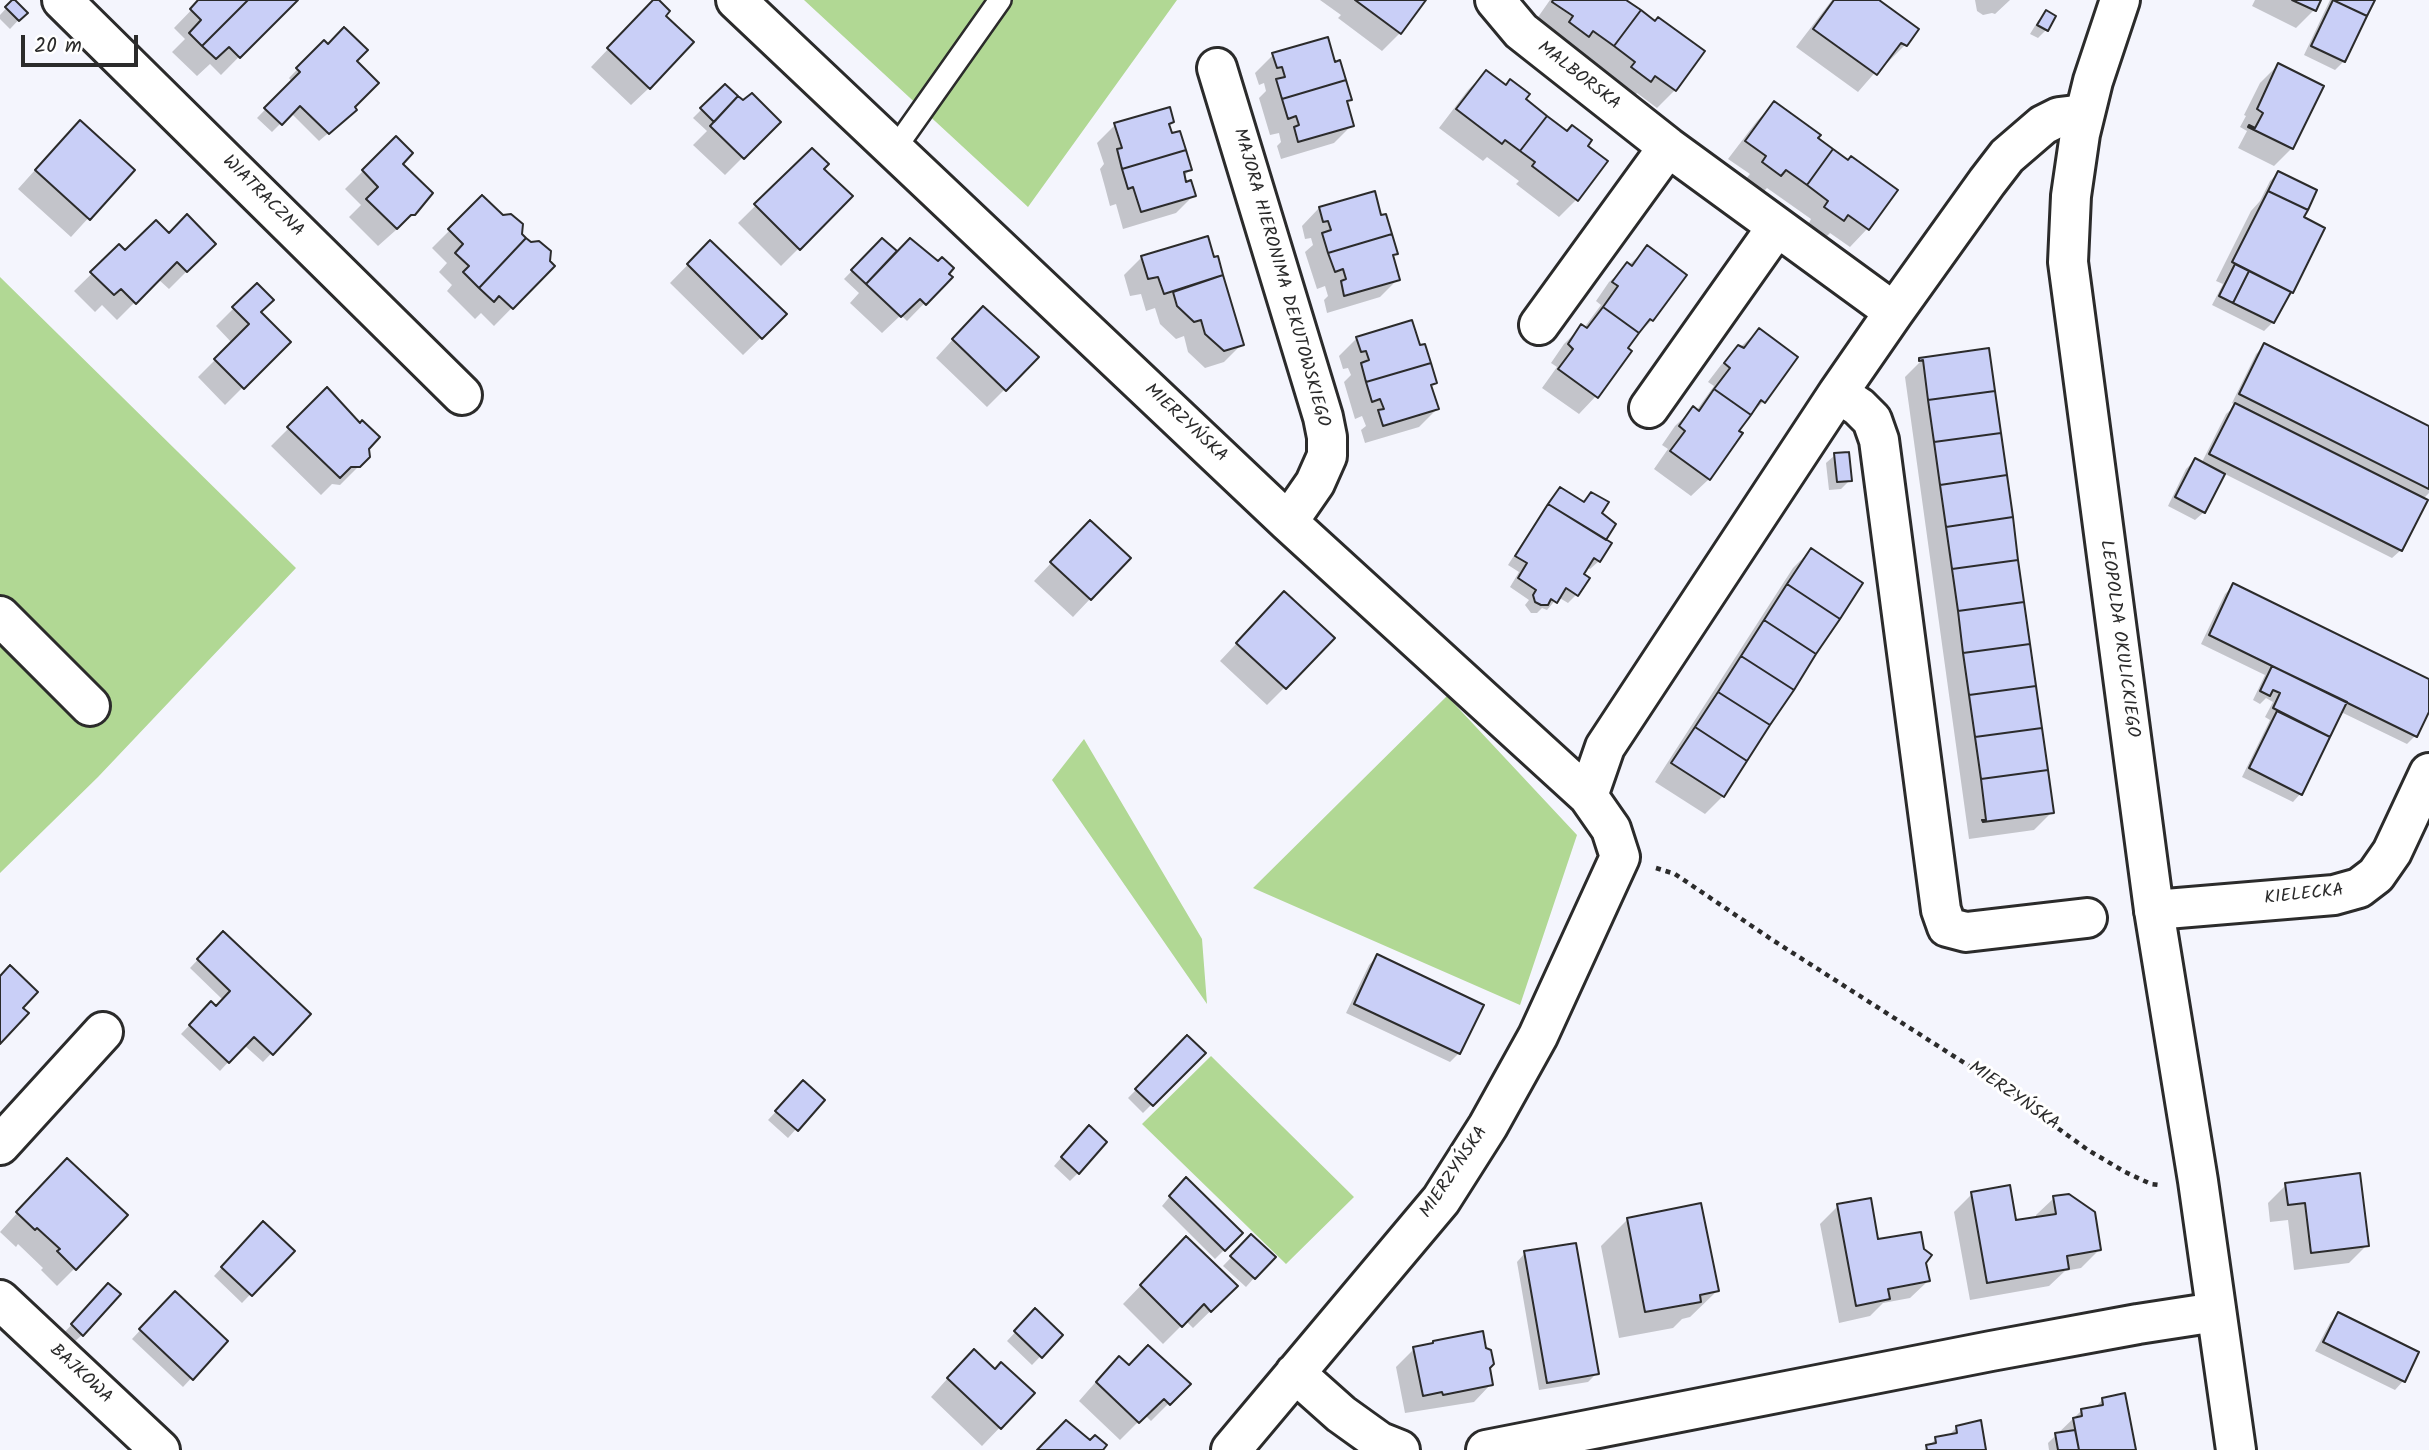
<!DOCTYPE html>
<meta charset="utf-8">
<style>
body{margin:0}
#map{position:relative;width:2429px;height:1450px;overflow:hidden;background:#f4f5fd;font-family:Kalam,sans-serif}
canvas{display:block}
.scale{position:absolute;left:21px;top:35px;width:117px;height:32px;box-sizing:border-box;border:4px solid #2b2b2b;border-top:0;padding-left:9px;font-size:21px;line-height:24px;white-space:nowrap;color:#2b2b2b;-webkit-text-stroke:5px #fff;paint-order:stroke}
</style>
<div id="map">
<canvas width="2429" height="1450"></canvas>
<div class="scale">20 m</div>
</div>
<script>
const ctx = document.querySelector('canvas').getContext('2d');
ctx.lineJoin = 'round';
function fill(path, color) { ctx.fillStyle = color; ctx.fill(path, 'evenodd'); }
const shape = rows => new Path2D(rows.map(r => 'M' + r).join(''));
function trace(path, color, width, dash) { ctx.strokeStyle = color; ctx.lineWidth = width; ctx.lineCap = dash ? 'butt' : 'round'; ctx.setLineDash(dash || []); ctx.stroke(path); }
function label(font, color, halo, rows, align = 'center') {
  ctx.font = font + ' Kalam,sans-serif'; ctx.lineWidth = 6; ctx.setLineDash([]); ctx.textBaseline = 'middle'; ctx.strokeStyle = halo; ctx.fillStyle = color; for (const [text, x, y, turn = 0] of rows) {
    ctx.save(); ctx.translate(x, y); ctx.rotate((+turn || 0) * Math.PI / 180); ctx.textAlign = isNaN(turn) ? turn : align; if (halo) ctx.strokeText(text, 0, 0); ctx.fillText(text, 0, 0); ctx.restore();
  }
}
const green = shape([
 [804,0,1177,0,1028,207],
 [0,277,296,568,98,777,0,873],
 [1447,696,1577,835,1520,1005,1253,888],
 [1084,739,1202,939,1207,1004,1052,780],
 [1211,1056,1354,1197,1286,1264,1142,1124]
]);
const shadow = shape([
 [201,0,295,0,221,75,210,64,197,76,172,52,185,39,174,28],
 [655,0,664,16,649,88,631,105,591,67],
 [1320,0,1424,0,1400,33,1382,51,1338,18,1341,15],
 [1550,0,1623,0,1675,90,1657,108,1637,93,1632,99,1614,86,1618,80,1575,48,1570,53,1536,20],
 [1832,0,1876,0,1905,45,1887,63,1885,61,1858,92,1796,47],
 [1975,0,2010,0,1995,14,1992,13,1983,15,1977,11],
 [2255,0,2319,0,2314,10,2296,28,2252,6],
 [2330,0,2373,0,2344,61,2335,70,2304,55],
 [13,1,25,13,10,29,0,19,0,15],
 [2046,12,2046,30,2038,38,2030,34,2038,21],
 [324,42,352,107,346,118,319,141,291,113,272,132,257,118,292,82,289,78],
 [1273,55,1334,64,1350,99,1346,103,1352,125,1334,143,1281,159,1277,146,1281,142,1279,133,1270,135,1259,98,1266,91,1264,83,1259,85,1255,73],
 [2278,65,2322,86,2292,148,2274,166,2238,148,2247,131,2240,127,2246,116,2244,115,2260,83],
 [1486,72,1585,146,1577,199,1559,217,1516,184,1519,181,1487,157,1483,161,1439,128,1468,90],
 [725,86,743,103,778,122,725,175,693,145,707,131,693,118],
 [1774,103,1816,139,1848,162,1895,191,1867,229,1850,247,1830,233,1825,238,1808,225,1811,219,1767,188,1762,193,1745,180,1750,174,1728,159,1757,121],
 [1172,122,1168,126,1190,170,1183,177,1185,184,1194,195,1176,213,1123,229,1116,204,1110,206,1105,187,1100,169,1104,164,1097,143,1115,125],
 [396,138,400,164,414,214,378,246,349,217,361,205,345,189],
 [62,140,132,170,71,237,18,189],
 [812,150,822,169,851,196,781,266,738,223],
 [2278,173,2302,218,2291,292,2285,298,2273,322,2264,331,2212,305,2223,284,2216,281,2251,211,2260,201,2270,181],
 [482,198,553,266,494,326,481,313,475,319,447,291,452,285,439,272,447,263,432,248],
 [1319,208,1380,217,1396,253,1392,257,1398,279,1380,297,1327,313,1324,300,1328,296,1325,286,1317,289,1305,252,1313,245,1311,238,1305,239,1302,226],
 [169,235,214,244,169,289,158,279,117,320,102,305,95,312,74,291,119,247,125,253],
 [882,240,897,253,947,274,950,277,907,321,901,315,882,333,850,303,859,293,844,279],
 [710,242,785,314,743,355,670,283],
 [1648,248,1652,320,1634,338,1596,396,1579,414,1542,388,1557,367,1551,363,1564,344,1582,326,1584,328,1601,305,1596,301,1609,282],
 [1142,257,1216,258,1242,344,1224,362,1205,368,1188,352,1184,336,1176,339,1160,324,1155,308,1146,311,1141,294,1130,296,1124,275],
 [257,285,259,312,288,342,225,405,198,377,232,343,216,326],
 [965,326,1037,357,987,407,936,358],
 [1759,330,1796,357,1763,402,1745,420,1709,479,1691,496,1654,469,1668,449,1662,445,1675,426,1693,409,1696,411,1714,386,1708,382,1721,365],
 [1357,338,1435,382,1430,387,1437,409,1419,427,1365,443,1361,430,1366,426,1362,416,1355,419,1344,382,1351,375,1348,368,1343,369,1339,356],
 [2265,345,2429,428,2429,493,2423,499,2401,550,2392,558,2223,473,2204,512,2195,520,2168,506,2186,469,2195,460,2201,464,2226,414,2236,405,2232,403,2256,354],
 [1923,359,2052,812,2034,830,1969,839,1905,377],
 [327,390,367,448,359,466,340,485,332,484,321,495,271,446],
 [1835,455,1850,480,1841,489,1829,490,1826,463],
 [1560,489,1582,503,1591,494,1600,514,1603,540,1599,561,1590,569,1586,567,1576,595,1568,603,1558,597,1547,610,1542,608,1537,613,1531,613,1525,605,1529,600,1510,587,1519,572,1508,565,1551,498],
 [1073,540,1090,599,1073,617,1034,581],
 [1811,550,1861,583,1723,796,1705,814,1655,782,1793,568],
 [2234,585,2429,681,2429,708,2415,736,2407,744,2341,712,2301,793,2293,802,2242,777,2270,720,2265,717,2273,702,2266,698,2260,704,2253,700,2265,675,2201,644,2225,594],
 [1267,611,1285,687,1267,705,1220,661],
 [223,933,309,1014,263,1062,244,1045,220,1071,181,1034,211,1003,216,1008,223,1000,190,968],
 [1377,956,1459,1053,1450,1062,1346,1013,1369,965],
 [1187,1038,1203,1053,1143,1113,1128,1098],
 [795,1091,796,1129,788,1138,768,1120],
 [1080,1136,1078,1173,1070,1181,1054,1166],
 [49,1178,75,1268,57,1286,41,1270,43,1268,18,1244,16,1247,0,1232],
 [2286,1185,2367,1245,2349,1263,2294,1270,2288,1220,2270,1222,2268,1203],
 [1177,1188,1241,1233,1215,1259,1162,1206],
 [1972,1194,2015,1222,2036,1219,2036,1215,2054,1198,2099,1250,2081,1268,2065,1271,2049,1286,1970,1300,1954,1212],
 [1838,1206,1877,1241,1924,1262,1928,1281,1910,1298,1883,1303,1870,1316,1839,1323,1820,1224],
 [1628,1219,1717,1291,1690,1317,1682,1319,1673,1328,1619,1338,1601,1246],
 [255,1232,292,1251,242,1303,214,1276],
 [1251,1237,1254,1278,1246,1287,1223,1266],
 [1525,1253,1597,1373,1588,1382,1539,1390,1517,1262],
 [1169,1256,1236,1286,1193,1328,1186,1321,1163,1344,1123,1304],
 [175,1293,226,1341,183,1387,132,1339],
 [100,1294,82,1335,73,1343,63,1334],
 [1035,1311,1061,1335,1032,1365,1007,1341],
 [2338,1314,2403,1381,2395,1390,2315,1351,2330,1323],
 [1433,1342,1488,1368,1491,1384,1474,1402,1405,1413,1396,1367,1414,1349,1430,1346],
 [1129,1367,1188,1384,1151,1421,1145,1415,1120,1440,1079,1401,1101,1376],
 [956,1369,995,1371,1033,1393,982,1446,931,1397],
 [2102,1400,2134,1450,2049,1450,2048,1443,2081,1411,2094,1409],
 [1957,1427,1985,1450,1924,1450,1936,1439,1947,1437]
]);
const building = shape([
 [12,0,15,0,28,13,19,21,5,7,12,0],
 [198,0,248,0,202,46,189,33,201,20,190,9,198,0],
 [248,0,298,0,240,58,229,47,216,59,202,46,248,0],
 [653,0,659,0,670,11,666,16,694,42,650,89,607,48,653,0],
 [1355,0,1426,0,1401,34,1355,0],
 [1553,0,1626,0,1641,10,1614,46,1593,31,1589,37,1569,22,1573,16,1552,2,1553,0],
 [1834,0,1879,0,1919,29,1907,46,1901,43,1877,75,1813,29,1834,0],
 [2292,0,2321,0,2316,11,2292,0],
 [2333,0,2375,0,2367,16,2333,0],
 [2333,0,2367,16,2345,62,2311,46,2333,0],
 [1641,10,1655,21,1658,17,1705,51,1676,91,1655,76,1651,82,1631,67,1635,62,1614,46,1641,10],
 [2046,10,2056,16,2048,31,2037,25,2046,10],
 [344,27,368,50,357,61,379,83,355,107,357,110,329,134,300,106,282,125,264,108,300,72,296,68,324,40,328,44,344,27],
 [1328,37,1335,62,1340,60,1346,80,1282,99,1276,79,1285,77,1282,67,1277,68,1272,53,1328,37],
 [2278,63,2324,86,2293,149,2248,127,2249,125,2255,128,2263,113,2257,109,2278,63],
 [1486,70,1506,85,1510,79,1530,94,1526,99,1547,116,1520,151,1505,140,1502,144,1456,109,1486,70],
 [1346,80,1352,100,1347,101,1354,126,1298,142,1294,127,1299,125,1296,116,1288,119,1282,99,1346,80],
 [725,84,738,96,714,122,700,108,725,84],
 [752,93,781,122,744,159,710,126,738,96,743,100,752,93],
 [1774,101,1821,135,1818,138,1833,149,1807,185,1786,170,1781,176,1762,162,1766,156,1745,141,1774,101],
 [1170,107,1174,122,1169,124,1172,133,1180,131,1186,150,1122,169,1117,149,1122,148,1114,123,1170,107],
 [1547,116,1567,131,1572,125,1592,140,1588,146,1608,161,1578,201,1532,166,1535,162,1520,151,1547,116],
 [80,120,135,170,90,220,35,170,80,120],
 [396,136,413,153,403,164,433,193,415,215,411,215,397,229,366,199,378,187,362,170,396,136],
 [812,148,829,164,824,169,853,196,800,250,754,204,812,148],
 [1833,149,1848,160,1851,156,1898,190,1869,230,1848,215,1844,221,1824,207,1828,201,1807,185,1833,149],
 [1186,150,1192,170,1184,172,1186,182,1191,180,1196,196,1141,212,1133,187,1128,189,1122,169,1186,150],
 [2278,171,2317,190,2308,210,2268,191,2278,171],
 [1375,191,1381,215,1386,214,1392,234,1328,253,1322,233,1331,230,1328,221,1323,222,1319,207,1375,191],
 [2268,191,2308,210,2304,217,2325,228,2293,293,2232,262,2268,191],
 [482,195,503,215,511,214,523,224,522,234,526,238,479,288,463,272,469,266,455,253,463,244,448,229,482,195],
 [187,214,216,244,187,272,177,262,136,304,121,289,114,295,90,272,119,244,125,250,156,220,169,233,187,214],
 [1392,234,1398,254,1393,255,1400,280,1344,296,1341,281,1346,279,1343,269,1335,272,1328,253,1392,234],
 [1208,236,1214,257,1218,256,1223,275,1164,294,1158,277,1148,279,1141,256,1208,236],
 [526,238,531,242,539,241,551,251,550,261,555,266,513,309,499,296,494,302,479,288,526,238],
 [882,238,897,251,866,284,851,270,882,238],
 [910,238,938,261,942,257,954,268,949,274,953,277,926,305,920,299,901,317,866,284,910,238],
 [710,240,787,314,762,339,687,264,710,240],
 [1647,245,1687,275,1653,321,1650,319,1639,333,1603,307,1618,286,1612,282,1627,262,1632,266,1647,245],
 [2235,264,2249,271,2233,303,2219,296,2235,264],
 [2249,271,2291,292,2274,323,2233,303,2249,271],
 [1223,275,1244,345,1224,351,1205,334,1201,320,1194,322,1177,306,1173,292,1223,275],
 [257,283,274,300,261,312,291,342,244,389,214,359,249,324,232,307,257,283],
 [983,306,1039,357,1006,391,952,339,983,306],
 [1603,307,1639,333,1628,348,1632,351,1598,398,1558,369,1573,349,1568,344,1581,324,1587,328,1603,307],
 [1412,320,1420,345,1425,344,1431,363,1366,382,1361,363,1369,360,1366,351,1361,352,1356,337,1412,320],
 [1759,328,1798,357,1765,403,1761,400,1751,415,1714,389,1730,368,1724,363,1738,345,1744,348,1759,328],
 [2264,343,2429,426,2429,489,2239,394,2264,343],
 [1989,348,1995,391,1928,400,1923,360,1919,361,1919,358,1989,348],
 [1431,363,1437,383,1431,385,1439,409,1383,426,1378,410,1384,409,1380,399,1372,402,1366,382,1431,363],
 [327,387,360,423,362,420,380,437,369,449,370,457,360,467,351,467,340,478,287,427,327,387],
 [1714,389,1751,415,1739,431,1743,433,1710,480,1670,451,1685,431,1679,426,1693,406,1699,411,1714,389],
 [1995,391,2001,433,1934,442,1928,400,1995,391],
 [2235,403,2428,500,2402,551,2209,454,2235,403],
 [2001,433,2007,475,1940,485,1934,442,2001,433],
 [1849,452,1852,481,1837,482,1834,453,1849,452],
 [2195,458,2225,474,2205,513,2175,497,2195,458],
 [2007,475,2013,517,1946,527,1940,485,2007,475],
 [1560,487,1584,502,1591,492,1609,502,1602,513,1616,524,1606,540,1548,504,1560,487],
 [1548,504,1612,543,1600,562,1594,558,1584,574,1590,578,1578,596,1566,588,1557,603,1551,599,1548,605,1541,605,1535,602,1533,595,1536,590,1518,578,1527,563,1515,556,1548,504],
 [2013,517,2018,560,1952,569,1946,527,2013,517],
 [1090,520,1131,558,1091,600,1050,562,1090,520],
 [1811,548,1863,583,1840,619,1787,584,1811,548],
 [2018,560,2024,602,1958,611,1952,569,2018,560],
 [2233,583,2429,679,2429,712,2417,737,2209,635,2233,583],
 [1787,584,1840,619,1816,654,1764,620,1787,584],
 [1284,591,1335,638,1286,689,1236,643,1284,591],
 [2024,602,2030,644,1963,653,1958,611,2024,602],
 [1764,620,1816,654,1794,690,1741,656,1764,620],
 [2030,644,2036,686,1969,695,1963,653,2030,644],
 [1741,656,1794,690,1770,725,1718,692,1741,656],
 [2272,666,2347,702,2330,737,2273,708,2280,693,2273,690,2270,696,2260,691,2272,666],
 [2036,686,2042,728,1975,737,1969,695,2036,686],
 [1718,692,1770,725,1747,761,1695,727,1718,692],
 [2277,711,2330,737,2302,795,2249,768,2277,711],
 [1695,727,1747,761,1724,797,1671,763,1695,727],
 [2042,728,2048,770,1981,779,1975,737,2042,728],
 [2048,770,2054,813,1983,822,1982,820,1986,820,1981,779,2048,770],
 [223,931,311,1014,273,1055,254,1037,229,1063,189,1025,211,1001,216,1006,230,991,197,959,223,931],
 [1377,954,1484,1005,1460,1054,1354,1004,1377,954],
 [10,965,38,992,23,1008,29,1013,0,1044,0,976,10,965],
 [1187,1035,1206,1053,1153,1106,1135,1089,1187,1035],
 [803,1080,825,1100,798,1131,775,1111,803,1080],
 [1089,1125,1107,1142,1079,1174,1061,1157,1089,1125],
 [67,1158,128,1215,76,1270,57,1251,60,1249,37,1228,35,1230,16,1212,67,1158],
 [2360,1173,2369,1246,2311,1253,2305,1203,2288,1205,2285,1183,2360,1173],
 [1186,1177,1243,1233,1225,1251,1169,1196,1186,1177],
 [2010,1185,2016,1220,2056,1214,2053,1196,2069,1194,2095,1212,2101,1250,2067,1256,2069,1269,1987,1283,1971,1192,2010,1185],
 [1871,1198,1878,1239,1921,1232,1924,1249,1932,1255,1926,1263,1930,1281,1888,1289,1890,1299,1856,1306,1837,1204,1871,1198],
 [1701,1203,1719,1291,1700,1295,1701,1302,1645,1312,1627,1218,1701,1203],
 [263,1221,295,1251,252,1296,221,1267,263,1221],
 [1251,1234,1276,1257,1255,1279,1230,1256,1251,1234],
 [1186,1236,1238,1286,1211,1312,1204,1304,1182,1327,1140,1285,1186,1236],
 [1576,1243,1599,1374,1547,1383,1524,1251,1576,1243],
 [108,1283,121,1294,83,1336,71,1324,108,1283],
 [175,1291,228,1341,193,1380,139,1329,175,1291],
 [1035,1308,1063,1335,1042,1358,1014,1331,1035,1308],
 [2338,1312,2419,1352,2405,1382,2323,1342,2338,1312],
 [1483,1331,1486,1348,1491,1350,1494,1364,1490,1368,1493,1385,1443,1395,1442,1392,1423,1396,1413,1347,1433,1343,1433,1341,1483,1331],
 [1148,1345,1191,1384,1170,1405,1164,1399,1139,1423,1096,1382,1119,1356,1129,1365,1148,1345],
 [974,1349,995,1369,1001,1362,1035,1393,1001,1429,947,1378,974,1349],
 [2125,1393,2136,1450,2079,1450,2073,1418,2082,1416,2081,1409,2103,1405,2102,1398,2125,1393],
 [1066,1420,1090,1440,1095,1435,1107,1445,1103,1450,1037,1450,1066,1420],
 [1981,1420,1986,1450,1927,1450,1926,1445,1936,1443,1935,1437,1957,1433,1956,1426,1981,1420],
 [2075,1430,2079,1450,2058,1450,2055,1433,2075,1430]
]);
const path = shape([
 [1656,868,1675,874,1771,939,1991,1080,2088,1150,2125,1172,2151,1184,2159,1185]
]);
const service = shape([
 [894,150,1000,0]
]);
const minor = shape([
 [62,0,462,395],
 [736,0,1288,522,1588,796,1611,829,1620,857,1538,1036,1488,1126,1441,1200,1231,1450],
 [1495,0,1521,31,1668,147,1894,312],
 [1217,68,1323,417,1327,437,1327,456,1315,483,1288,522],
 [1539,325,1668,147],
 [1838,393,1859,407,1872,420,1879,440,1941,910,1947,927,1966,932,2087,918],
 [1649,408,1776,228],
 [0,616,90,706],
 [1588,796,1605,747,1838,393,1894,312,1987,182,2007,156,2043,125,2059,117,2084,114],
 [2154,910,2334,895,2359,888,2376,875,2392,852,2429,773],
 [0,1145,103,1032],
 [0,1300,160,1450],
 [1295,1373,1341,1414,1380,1442,1400,1450],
 [1486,1450,1991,1351,2138,1324,2216,1312]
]);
const tertiary = shape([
 [2120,0,2093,81,2080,134,2071,196,2068,262,2154,910,2198,1181,2236,1450]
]);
const streetNames = [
 ["MALBORSKA",1578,77,38],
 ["WIATRACZNA",262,197,45],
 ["MAJORA HIERONIMA DEKUTOWSKIEGO",1280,278,74],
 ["MIERZYŃSKA",1185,424,43],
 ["LEOPOLDA OKULICKIEGO",2118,639,82],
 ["KIELECKA",2304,896,-6],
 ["MIERZYŃSKA",2013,1097,35],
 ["MIERZYŃSKA",1455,1173,-56],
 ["BAJKOWA",80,1375,43]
];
fill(green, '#b1d894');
fill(shadow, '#0003');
fill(building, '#c9cff7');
trace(building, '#2b2b2b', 2);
trace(service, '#2b2b2b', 26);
trace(minor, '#2b2b2b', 44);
trace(tertiary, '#2b2b2b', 44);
trace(path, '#2b2b2b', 4.5, [5, 5]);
trace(service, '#fff', 21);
trace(minor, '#fff', 38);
trace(tertiary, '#fff', 38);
label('18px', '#2b2b2b', '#fff', streetNames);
</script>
